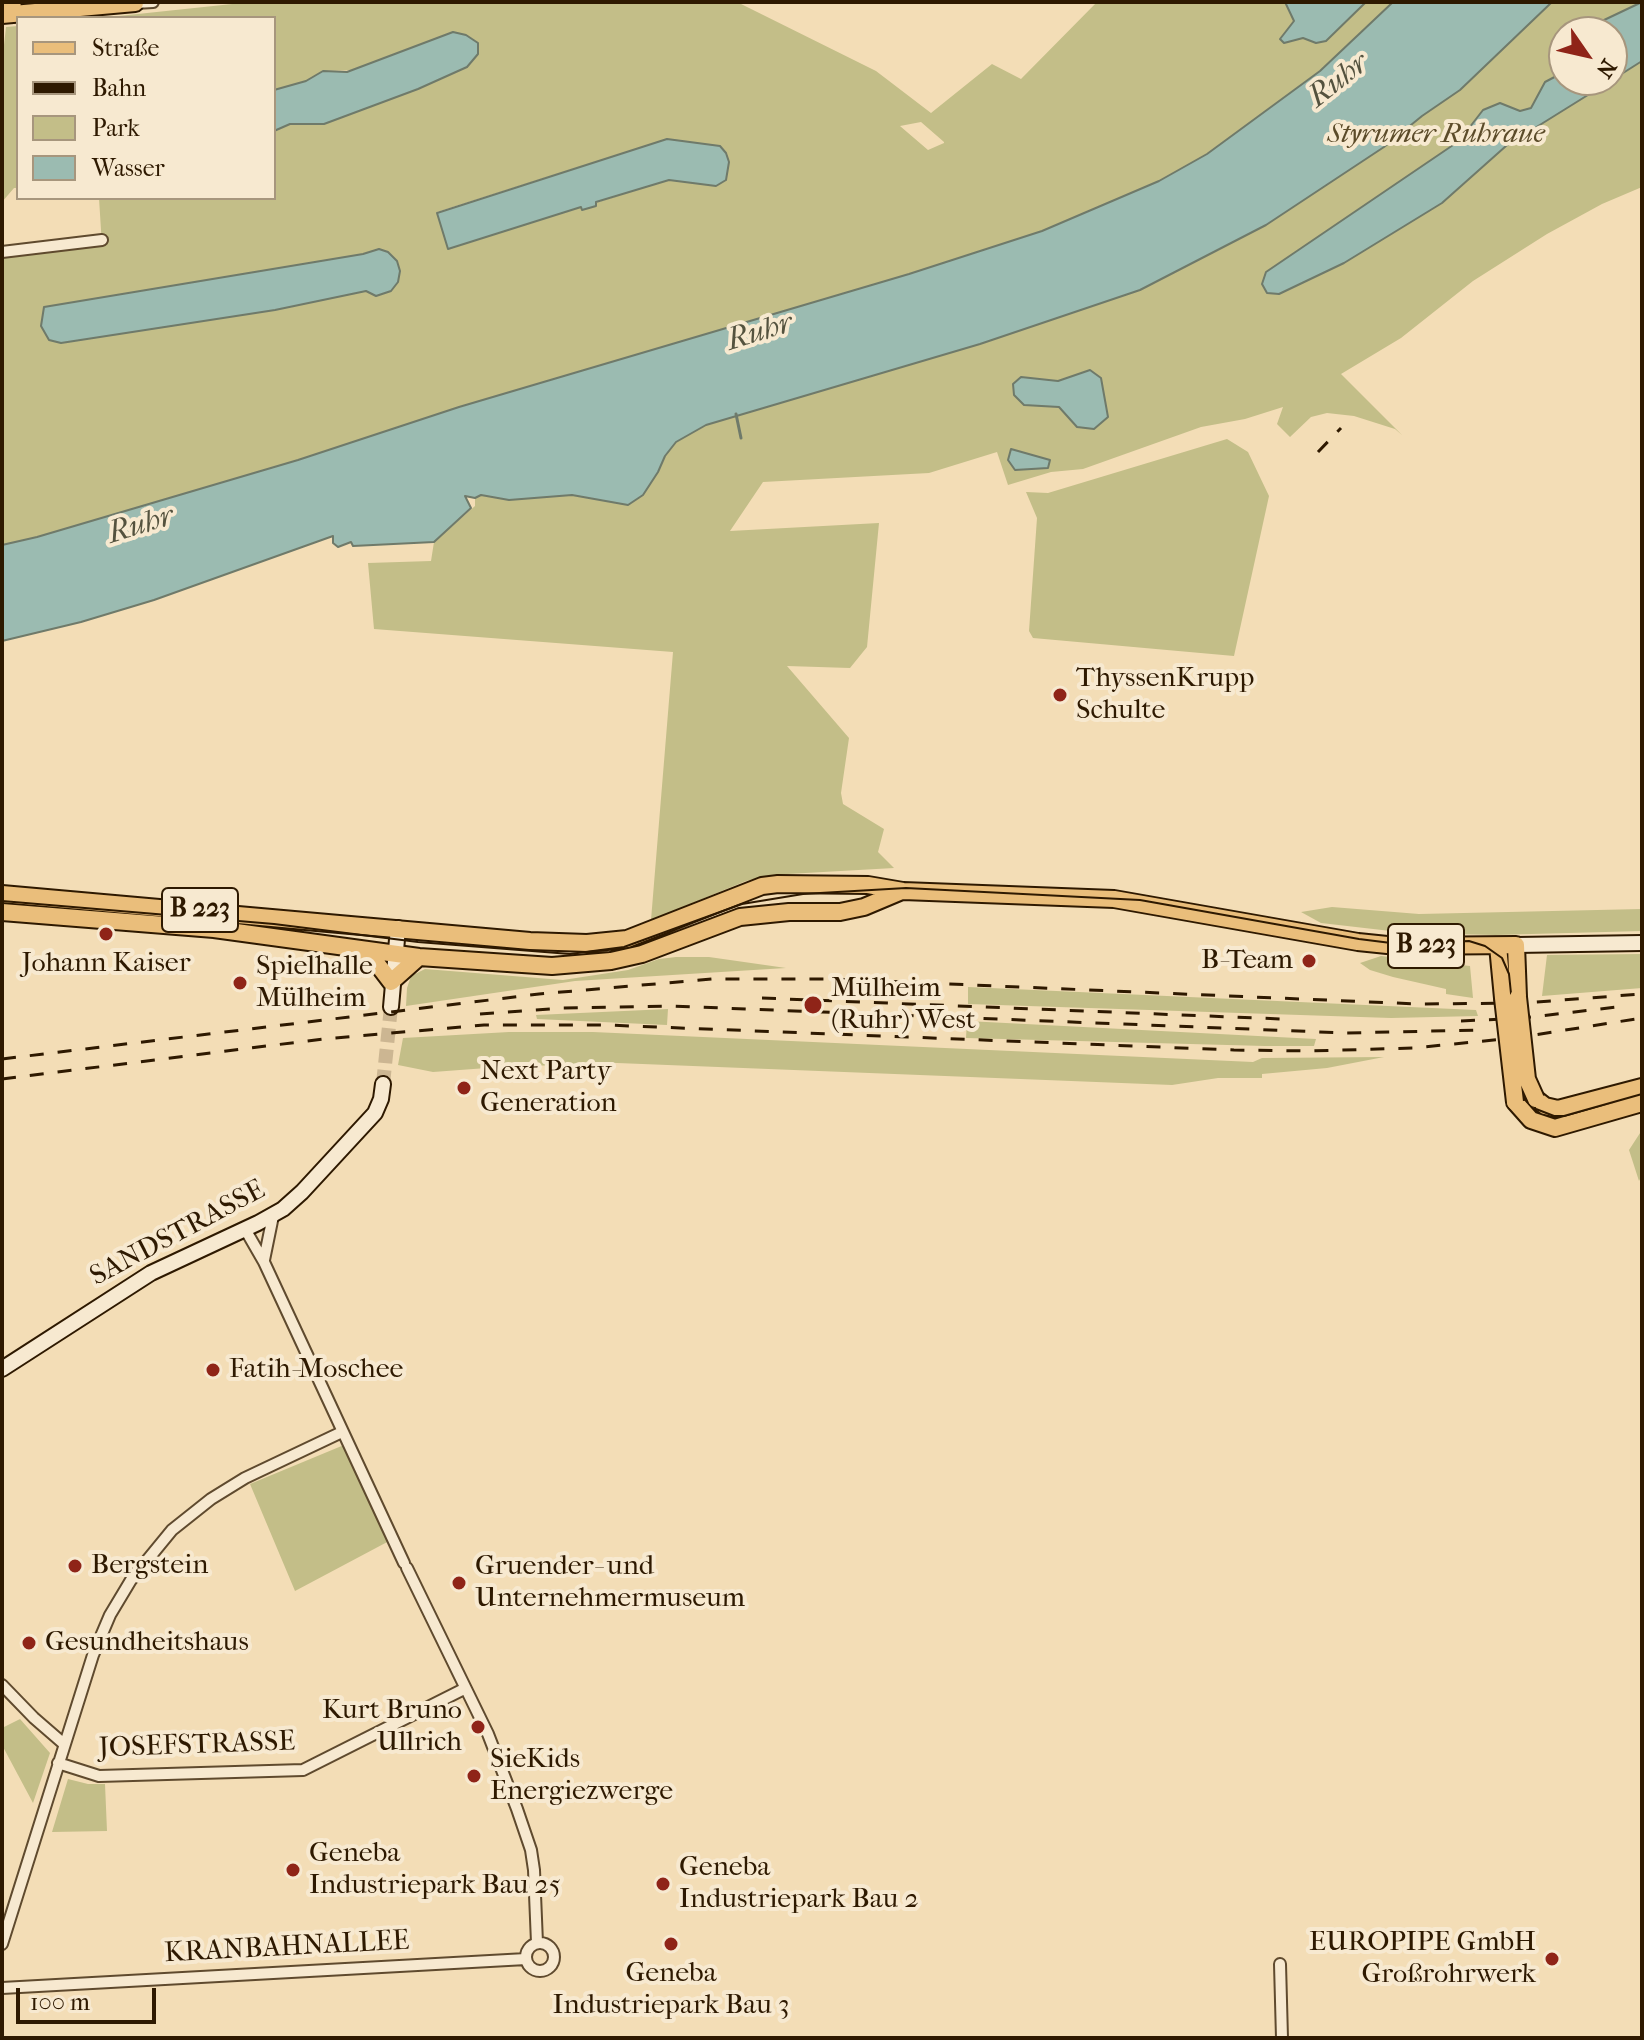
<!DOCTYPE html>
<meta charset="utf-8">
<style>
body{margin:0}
#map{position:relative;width:1644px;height:2040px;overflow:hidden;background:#f3ddb6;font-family:"IM FELL French Canon",serif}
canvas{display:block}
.frame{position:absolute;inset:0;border:4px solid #2e1900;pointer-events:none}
.legend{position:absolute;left:16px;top:16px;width:260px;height:184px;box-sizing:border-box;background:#f7e9d0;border:2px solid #a7967d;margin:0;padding:10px 14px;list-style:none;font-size:24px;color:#2e1900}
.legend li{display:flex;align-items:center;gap:16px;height:40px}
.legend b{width:40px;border:2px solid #a7967d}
.north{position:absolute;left:1548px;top:16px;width:80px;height:80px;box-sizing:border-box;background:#f7e9d0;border:2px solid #a7967d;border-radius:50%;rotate:124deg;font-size:22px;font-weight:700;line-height:32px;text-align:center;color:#2e1900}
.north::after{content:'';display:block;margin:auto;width:28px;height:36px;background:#8f2418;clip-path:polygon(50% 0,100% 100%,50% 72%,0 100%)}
.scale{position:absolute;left:16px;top:1988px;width:140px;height:36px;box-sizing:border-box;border:4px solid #2e1900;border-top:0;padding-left:10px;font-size:24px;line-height:28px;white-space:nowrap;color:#2e1900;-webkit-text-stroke:6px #f7e9d0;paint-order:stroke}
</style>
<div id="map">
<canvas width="1644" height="2040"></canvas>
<div class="frame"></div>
<ul class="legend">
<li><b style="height:10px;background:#eabe7b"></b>Straße</li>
<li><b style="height:10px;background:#2e1900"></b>Bahn</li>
<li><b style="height:22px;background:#c3be88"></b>Park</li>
<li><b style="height:22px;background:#9bbbb1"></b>Wasser</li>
</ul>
<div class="north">N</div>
<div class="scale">100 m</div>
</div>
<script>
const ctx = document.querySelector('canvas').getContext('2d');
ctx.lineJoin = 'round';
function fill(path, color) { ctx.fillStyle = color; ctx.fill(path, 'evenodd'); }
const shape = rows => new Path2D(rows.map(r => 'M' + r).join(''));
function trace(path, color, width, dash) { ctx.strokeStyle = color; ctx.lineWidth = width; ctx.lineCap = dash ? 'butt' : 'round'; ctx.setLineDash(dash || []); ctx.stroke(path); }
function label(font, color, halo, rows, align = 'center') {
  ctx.font = font + ' "IM FELL French Canon",serif'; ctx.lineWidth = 8; ctx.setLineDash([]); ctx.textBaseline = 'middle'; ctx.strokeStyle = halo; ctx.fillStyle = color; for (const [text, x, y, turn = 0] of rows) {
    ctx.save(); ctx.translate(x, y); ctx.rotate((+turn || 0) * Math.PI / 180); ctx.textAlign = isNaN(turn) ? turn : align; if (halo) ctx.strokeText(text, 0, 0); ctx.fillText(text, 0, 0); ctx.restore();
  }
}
const green = shape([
 [251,2,737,2,876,71,931,113,992,64,1021,79,1097,2,1642,2,1642,187,1602,204,1547,234,1473,281,1401,338,1341,374,1402,435,1395,429,1354,416,1327,413,1311,417,1290,437,1277,424,1283,407,1245,419,1201,427,1083,469,1051,472,1008,485,997,452,929,473,763,482,730,531,879,523,867,647,850,668,787,666,849,738,841,793,843,804,884,829,878,852,894,868,770,875,746,881,651,920,673,652,374,629,368,563,431,561,434,542,475,506,475,498,480,495,509,500,572,495,628,505,658,472,665,456,676,442,2,594,2,256,102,246,99,198,274,198,274,131,290,124,324,124,418,89,467,67,323,71,306,81,274,90,274,18,100,18],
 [1564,32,1612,32,1612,80,1564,80],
 [921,122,944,142,944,143,928,150,900,126],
 [667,139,716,186,669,180,595,203,596,206,583,210,582,207,449,249,437,212],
 [379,249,389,252,397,261,366,291,275,310,61,342,44,307,363,254],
 [18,26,18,188,14,188,2,202,2,63,6,27],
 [1227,439,1248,452,1269,496,1234,656,1033,638,1029,631,1037,518,1026,492,1048,493],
 [1332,907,1419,914,1642,909,1642,931,1495,935,1408,933,1321,923,1301,912],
 [1642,954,1642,988,1542,996,1547,955],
 [1381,956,1470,966,1473,998,1446,994,1446,989,1393,977,1370,970,1360,963],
 [676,957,709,957,786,968,575,981,406,1006,407,988,411,976,425,969,563,980,628,970,659,959],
 [968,987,1476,1010,1478,1016,1391,1018,968,1004],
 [668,1009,667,1025,537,1019,536,1015],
 [967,1021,1316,1039,1314,1046,1265,1046,966,1038],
 [509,1032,593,1032,1253,1062,1262,1058,1384,1057,1327,1068,1262,1074,1262,1078,1218,1078,1172,1085,592,1062,590,1067,527,1065,433,1072,398,1065,403,1038],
 [1642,1130,1642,1175,1639,1181,1629,1150],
 [344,1445,391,1540,295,1591,250,1484],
 [20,1719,50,1753,33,1803,2,1745,2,1728],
 [68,1779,88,1784,105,1784,107,1831,52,1832]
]);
const water = shape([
 [1285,2,1366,2,1326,41,1316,43,1303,38,1284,43,1280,39,1294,21,1285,2],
 [1393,2,1552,2,1460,90,1422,116,1384,147,1266,225,1140,290,980,344,706,425,676,442,665,456,658,472,643,495,628,505,572,495,509,500,481,495,475,498,465,496,471,508,434,542,353,546,351,542,338,547,333,543,333,536,154,600,81,622,2,641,2,545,37,537,298,460,459,407,909,274,1042,231,1159,181,1207,154,1320,71,1393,2],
 [1642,2,1642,61,1612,80,1612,32,1599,32,1602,21,1642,2],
 [453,32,466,35,478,43,478,54,467,67,418,89,324,124,290,124,274,131,274,90,306,81,323,71,347,72,453,32],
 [1564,72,1564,80,1612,80,1506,146,1442,203,1344,263,1279,294,1267,293,1262,284,1266,272,1459,141,1483,110,1500,103,1520,111,1531,108,1545,82,1564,72],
 [667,139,720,146,726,153,729,162,726,180,716,186,669,180,596,202,596,206,582,210,581,207,448,249,437,213,667,139],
 [379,249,388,252,397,261,400,271,398,282,391,291,376,296,366,291,275,310,61,343,49,340,41,326,44,307,363,254,379,249],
 [1090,370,1101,378,1108,417,1094,429,1077,427,1059,407,1024,405,1014,395,1013,384,1021,377,1058,381,1090,370],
 [1011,449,1050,460,1048,468,1015,470,1008,460,1011,449]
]);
const stream = shape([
 [736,414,741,438]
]);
const secondaryTunnel = shape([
 [383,1084,391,1007]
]);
const street = shape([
 [135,3,153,2],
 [2,252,102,240],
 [245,1229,264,1262,404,1563],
 [264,1260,273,1216],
 [407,1568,488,1734,517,1809,531,1850,534,1870,537,1943],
 [2,1685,34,1718,64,1744],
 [58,1763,99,1776,303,1770,464,1689],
 '526 1957a14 14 0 1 1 28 0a14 14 0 1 1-28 0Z',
 [2,1944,93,1655,110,1615,131,1580,172,1530,211,1499,245,1478,342,1432],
 [1280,1964,1282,2038],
 [2,1988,526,1959]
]);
const secondary = shape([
 [1516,945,1642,943],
 [391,1007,398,928],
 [2,1369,151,1273,258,1223,283,1209,302,1192,375,1113,381,1099,383,1084]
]);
const primary = shape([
 [2,3,13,2],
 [2,15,135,3],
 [2,894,530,941,587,943,627,939,762,886,778,884,868,885,903,891,1114,899,1358,942,1397,946,1516,945,1518,997],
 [2,912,214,929,419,957,552,966,611,961,642,954,740,917,789,912,840,912,864,907,902,891],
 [1498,946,1503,998],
 [360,950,378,965,391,982,419,957],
 [1536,1099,1545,1106,1558,1109,1642,1087],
 [1515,1102,1531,1120,1555,1128,1642,1103]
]);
const tram = shape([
 [2,901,274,924,418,942,570,954,624,947,742,904,803,894,906,888,1140,900,1359,939,1399,944,1469,941,1485,946,1502,958,1509,974,1520,1081,1525,1095,1536,1109,1554,1116,1564,1116,1642,1094]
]);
const rail = shape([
 [1318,452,1341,428],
 [762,998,1282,1019],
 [480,1014,563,1008,672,1006,1347,1033,1479,1030],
 [1461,1021,1523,1018,1617,1007],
 [2,1059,539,994,712,979,832,979,1418,1004,1523,1003,1642,994],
 [2,1079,323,1039,484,1025,606,1025,1234,1050,1310,1051,1413,1048,1515,1038,1642,1018]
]);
const primaryBridge = shape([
 [1518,997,1527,1079,1536,1099],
 [1503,998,1515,1102]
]);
const markers = [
 [1060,695,8,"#8f2418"],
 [106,934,8,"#8f2418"],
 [1309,961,8,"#8f2418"],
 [240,983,8,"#8f2418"],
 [813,1005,10,"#8f2418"],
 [464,1088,8,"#8f2418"],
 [213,1370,8,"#8f2418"],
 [75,1566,8,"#8f2418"],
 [459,1583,8,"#8f2418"],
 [29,1643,8,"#8f2418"],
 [478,1727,8,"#8f2418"],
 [474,1776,8,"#8f2418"],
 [293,1870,8,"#8f2418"],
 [663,1884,8,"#8f2418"],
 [671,1944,8,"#8f2418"],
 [1552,1959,8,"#8f2418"]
];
const shields = [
 [200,910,76],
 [1426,946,76]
];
const shieldNames = [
 ["B 223",200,910],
 ["B 223",1426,946]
];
const parkNames = [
 ["Styrumer Ruhraue",1436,135]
];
const poiNames = [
 ["ThyssenKrupp",1076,679],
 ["Schulte",1076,711],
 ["B-Team",1293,961,"right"],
 ["Johann Kaiser",106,964,"center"],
 ["Spielhalle",256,967],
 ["Mülheim",256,999],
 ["Mülheim",831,989],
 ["(Ruhr) West",831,1021],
 ["Next Party",480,1072],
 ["Generation",480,1104],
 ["Fatih-Moschee",229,1370],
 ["Bergstein",91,1566],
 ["Gruender- und",475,1567],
 ["Unternehmermuseum",475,1599],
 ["Gesundheitshaus",45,1643],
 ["Kurt Bruno",462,1711,"right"],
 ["Ullrich",462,1743,"right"],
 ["SieKids",490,1760],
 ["Energiezwerge",490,1792],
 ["Geneba",309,1854],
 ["Industriepark Bau 25",309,1886],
 ["Geneba",679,1868],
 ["Industriepark Bau 2",679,1900],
 ["EUROPIPE GmbH",1536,1943,"right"],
 ["Großrohrwerk",1536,1975,"right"],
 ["Geneba",671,1974,"center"],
 ["Industriepark Bau 3",671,2006,"center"]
];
const streetNames = [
 ["SANDSTRASSE",178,1234,-28],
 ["JOSEFSTRASSE",197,1746,-2],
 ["KRANBAHNALLEE",287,1948,-3]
];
const waterNames = [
 ["Ruhr",1339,81,-38],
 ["Ruhr",760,333,-17],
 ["Ruhr",141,526,-17]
];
fill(green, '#c3be88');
fill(water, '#9bbbb1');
trace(water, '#6f7a6a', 2);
trace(stream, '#6f7a6a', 3);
trace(secondaryTunnel, '#ccb692', 14, [14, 7]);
trace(street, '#5f4a2e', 14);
trace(secondary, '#2e1900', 18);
trace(primary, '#2e1900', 20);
trace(street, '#f7e9d0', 10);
trace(secondary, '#f7e9d0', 14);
trace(primary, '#eabe7b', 16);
trace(tram, '#2e1900', 2);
trace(rail, '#2e1900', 3, [14, 14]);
trace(primaryBridge, '#2e1900', 20, []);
trace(primaryBridge, '#eabe7b', 16);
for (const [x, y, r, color] of markers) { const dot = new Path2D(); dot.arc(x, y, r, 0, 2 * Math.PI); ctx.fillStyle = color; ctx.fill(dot); trace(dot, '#f7e9d0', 3); }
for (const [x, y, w] of shields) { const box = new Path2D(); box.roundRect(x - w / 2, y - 22, w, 44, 6); ctx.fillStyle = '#f7e9d0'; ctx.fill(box); trace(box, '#2e1900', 2); }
label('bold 26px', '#2e1900', null, shieldNames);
label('italic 28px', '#5b4b29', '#f7e9d0', parkNames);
label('28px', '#2e1900', '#f7e9d0', poiNames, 'left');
label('28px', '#2e1900', '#f7e9d0', streetNames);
label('italic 30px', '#54523e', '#f7e9d0', waterNames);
</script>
